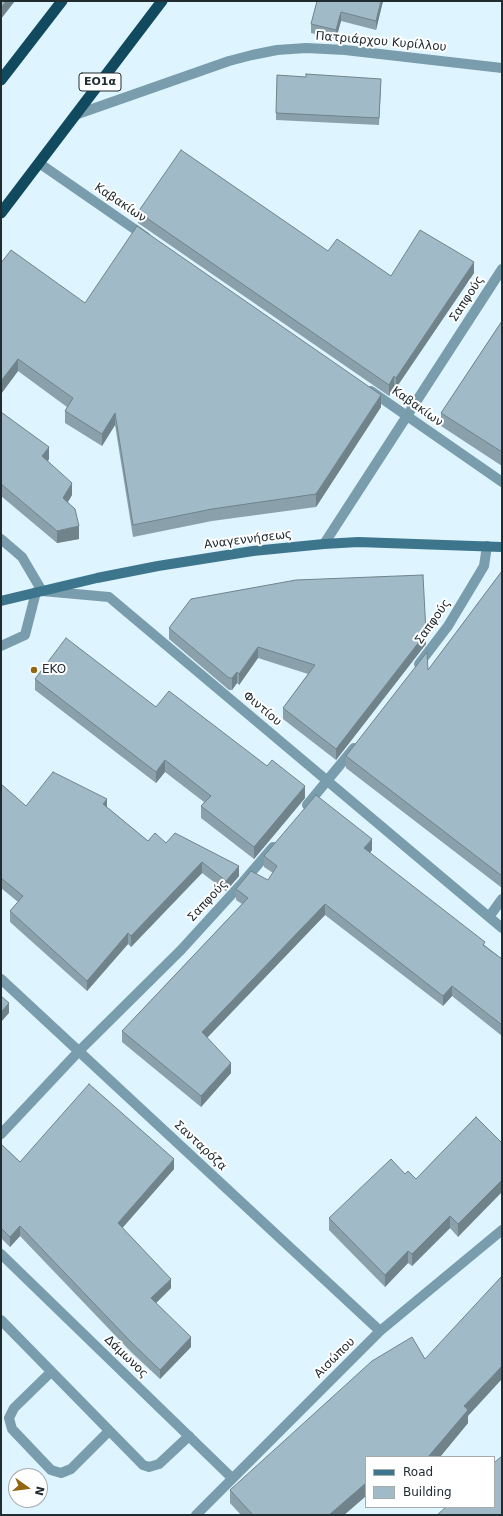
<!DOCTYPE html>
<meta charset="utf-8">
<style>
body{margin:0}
#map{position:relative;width:503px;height:1516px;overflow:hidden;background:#def4fe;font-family:"DejaVu Sans",sans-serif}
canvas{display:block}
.frame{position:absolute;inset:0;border:2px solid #212c31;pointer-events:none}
.legend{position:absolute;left:365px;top:1456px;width:130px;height:52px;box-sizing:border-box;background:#fff;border:1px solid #a6abad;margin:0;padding:5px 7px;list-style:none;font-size:12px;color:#212c31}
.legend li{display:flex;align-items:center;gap:8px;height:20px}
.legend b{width:20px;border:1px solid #a6abad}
.north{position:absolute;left:8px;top:1468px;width:40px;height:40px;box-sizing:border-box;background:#fff;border:1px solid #a6abad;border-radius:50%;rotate:104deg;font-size:11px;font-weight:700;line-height:16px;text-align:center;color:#212c31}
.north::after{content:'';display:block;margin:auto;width:14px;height:18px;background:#936712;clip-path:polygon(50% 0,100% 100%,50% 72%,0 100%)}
</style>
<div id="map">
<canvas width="503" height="1516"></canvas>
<div class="frame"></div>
<ul class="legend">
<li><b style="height:5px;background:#3c758c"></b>Road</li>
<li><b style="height:11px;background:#a0bbc7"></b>Building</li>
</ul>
<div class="north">N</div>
</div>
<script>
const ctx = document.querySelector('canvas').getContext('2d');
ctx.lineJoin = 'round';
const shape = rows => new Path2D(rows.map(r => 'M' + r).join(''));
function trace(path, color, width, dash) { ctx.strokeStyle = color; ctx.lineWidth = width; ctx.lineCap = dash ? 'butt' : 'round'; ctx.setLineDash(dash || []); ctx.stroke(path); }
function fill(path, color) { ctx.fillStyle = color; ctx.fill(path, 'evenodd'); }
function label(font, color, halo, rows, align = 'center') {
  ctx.font = font + ' "DejaVu Sans",sans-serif'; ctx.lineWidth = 4; ctx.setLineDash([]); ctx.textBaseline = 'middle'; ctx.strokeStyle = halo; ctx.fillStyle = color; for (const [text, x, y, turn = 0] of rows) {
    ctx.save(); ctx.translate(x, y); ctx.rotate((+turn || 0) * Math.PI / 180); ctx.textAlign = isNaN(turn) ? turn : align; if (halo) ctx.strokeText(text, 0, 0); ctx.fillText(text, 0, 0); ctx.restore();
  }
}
const service = shape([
 [1,646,25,635,36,592],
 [1,1320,143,1465,149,1467,159,1464,189,1436],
 [51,1372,14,1408,9,1418,12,1429,51,1470,61,1473,71,1469,109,1431]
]);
const minor = shape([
 [75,115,229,61,252,55,277,50,306,48,345,50,502,68],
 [39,163,146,237],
 [371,391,502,482],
 [1,539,22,557,42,591,109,597,502,928],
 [324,544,502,269],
 [419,664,448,626,484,566,487,546],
 [307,805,354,748],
 [489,917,502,899],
 [1,979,380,1331],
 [1,1134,79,1051,181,950,243,882,273,847],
 [1,1254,232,1478],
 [196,1515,380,1331,502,1230]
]);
const secondary = shape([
 [1,601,97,578,158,566,253,551,324,544,358,542,502,547]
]);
const trunk = shape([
 [1,80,62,1],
 [1,213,162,1]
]);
const wall = shape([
 [317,1,383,1,376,30,341,21,336,39,311,33,311,24],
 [381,86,379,125,276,120,276,113],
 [138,212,328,251,391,276,474,273,396,388,394,387,389,396,138,223],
 [1,263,85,303,381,407,316,507,212,521,133,537,115,425,102,446,65,423,65,411,67,407,18,371,1,394],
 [502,321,502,466,441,426,441,413],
 [1,412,49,459,48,461,72,495,68,502,79,539,57,543,1,496],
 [502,571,502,888,346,768,346,756,428,670],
 [169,628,426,644,336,760,283,719,283,708,308,674,258,658,239,685,237,683,232,690,229,690,169,639],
 [35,679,156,707,305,798,254,859,201,818,201,806,204,802,165,772,156,783,35,690],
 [1,784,26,806,107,807,148,841,166,843,239,876,226,891,202,873,131,947,128,944,87,991,10,922,10,911,18,902,1,888],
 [372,850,370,853,502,959,502,1036,452,996,443,1006,325,915,207,1038,231,1073,201,1107,122,1042,122,1031,242,904,236,900,236,889,268,880,273,873,264,867,264,856],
 [476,1117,458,1237,450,1228,412,1266,408,1263,385,1287,329,1230,329,1218,405,1174,416,1179],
 [1,1144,20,1162,174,1169,122,1228,171,1288,156,1303,191,1347,160,1379,131,1352,20,1236,10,1247,1,1238],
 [425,1359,468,1416,468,1423,440,1457,366,1457,366,1496,344,1515,241,1515,230,1503,230,1490]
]);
const shadedWall = shape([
 [6,1,15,1,1,19,1,8],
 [381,1,383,1,376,30,376,21],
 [341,12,341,21,336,39,336,30],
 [474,262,474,273,396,388,396,378],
 [18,359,18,371,1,394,1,381],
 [394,376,394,387,389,396,389,385],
 [381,395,381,407,316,507,316,494],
 [115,413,115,425,102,446,102,434],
 [49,447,49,459,42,468,42,456],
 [72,483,72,495,63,510,63,498],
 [79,526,79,539,57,543,57,531],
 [426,633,426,644,336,760,336,749],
 [258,647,258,658,239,685,239,674],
 [237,672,237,683,232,690,232,678],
 [165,760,165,772,156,783,156,772],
 [305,786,305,798,254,859,254,847],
 [107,799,107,810,103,804],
 [372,839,372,850,364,859,364,848],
 [202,862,202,873,131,947,131,936],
 [239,866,239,876,226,891,226,881],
 [325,904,325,915,202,1043,202,1032],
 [128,933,128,944,87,991,87,981],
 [452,986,452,996,443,1006,443,996],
 [9,1003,9,1013,1,1022,1,1012],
 [231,1063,231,1073,201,1107,201,1096],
 [174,1159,174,1169,118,1233,118,1223],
 [502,1180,502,1192,458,1237,458,1224],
 [450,1216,450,1228,412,1266,412,1254],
 [20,1226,20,1236,10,1247,10,1237],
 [408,1251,408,1263,385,1287,385,1275],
 [171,1279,171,1288,151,1308,151,1298],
 [191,1337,191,1347,160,1379,160,1370],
 [502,1366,502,1379,468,1416,468,1423,440,1457,428,1457,464,1406],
 [366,1483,366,1496,344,1515,329,1515]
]);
const building = shape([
 [1,1,6,1,1,8,1,1],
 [317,1,381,1,376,21,341,12,336,30,311,24,317,1],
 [306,74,381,79,379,118,276,113,277,75,306,77,306,74],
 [181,150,328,251,337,239,391,276,420,230,474,262,396,378,394,376,389,385,138,212,181,150],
 [137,226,381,395,316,494,212,509,133,525,115,413,102,434,65,411,73,398,18,359,1,381,1,263,11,250,85,303,137,226],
 [502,321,502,452,441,413,502,321],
 [1,412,49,447,42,456,72,483,63,498,75,509,79,526,57,531,1,484,1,412],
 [502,571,502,876,346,756,427,652,428,670,502,571],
 [423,575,426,633,336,749,283,708,315,665,258,647,239,674,237,672,232,678,229,678,169,628,191,599,296,580,423,575],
 [66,638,156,707,169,691,267,766,272,760,305,786,254,847,201,806,211,796,165,760,156,772,35,679,66,638],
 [53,772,107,799,103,804,148,841,155,833,166,843,175,833,239,866,226,881,202,862,131,936,128,933,87,981,10,911,23,896,1,878,1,784,26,806,53,772],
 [316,795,372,839,364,848,485,942,483,945,502,959,502,1025,452,986,443,996,325,904,202,1032,231,1063,201,1096,122,1031,248,898,236,889,251,871,268,880,277,866,264,856,316,795],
 [1,996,9,1003,1,1012,1,996],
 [89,1084,174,1159,118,1223,171,1279,151,1298,191,1337,160,1370,131,1342,20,1226,10,1237,1,1228,1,1144,20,1162,89,1084],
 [476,1117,502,1143,502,1180,458,1224,450,1216,412,1254,408,1251,385,1275,329,1218,391,1159,405,1174,408,1171,416,1179,476,1117],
 [502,1276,502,1366,464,1406,468,1410,428,1457,397,1457,396,1456,395,1457,366,1457,366,1483,329,1515,253,1515,230,1490,372,1361,412,1337,425,1359,502,1276],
 [502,1456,502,1515,437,1515,446,1507,494,1507,494,1463,502,1456]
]);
const markers = [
 [34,670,4,"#936712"]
];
const shields = [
 [100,82,42]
];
const shieldNames = [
 ["ΕΟ1α",100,82]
];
const streetNames = [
 ["Πατριάρχου Κυρίλλου",381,42,5],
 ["Καβακίων",120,203,34],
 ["Σαπφούς",467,299,-57],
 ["Καβακίων",417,407,35],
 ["Αναγεννήσεως",248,540,-7],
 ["Σαπφούς",433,622,-55],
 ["Φιντίου",262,709,40],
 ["Σαπφούς",208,901,-47],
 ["Σανταρόζα",200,1146,43],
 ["Δάμωνος",126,1357,44],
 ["Αισώπου",335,1358,-45]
];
const poiNames = [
 ["EKO",42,670]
];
trace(service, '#799dad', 10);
trace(minor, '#799dad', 10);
trace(secondary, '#3c758c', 10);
trace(trunk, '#114a5e', 11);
fill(wall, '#8aa1ab');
fill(shadedWall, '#70838b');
fill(building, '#a0bbc7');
trace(building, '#70838b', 1);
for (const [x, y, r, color] of markers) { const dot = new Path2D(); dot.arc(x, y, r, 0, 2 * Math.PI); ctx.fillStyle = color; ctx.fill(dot); trace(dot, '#fff', 1.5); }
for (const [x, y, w] of shields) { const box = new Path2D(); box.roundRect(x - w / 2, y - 9, w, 18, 3); ctx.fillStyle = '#fff'; ctx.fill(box); trace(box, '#212c31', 1); }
label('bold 11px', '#212c31', null, shieldNames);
label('12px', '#212c31', '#fff', streetNames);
label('12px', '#212c31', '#fff', poiNames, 'left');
</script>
